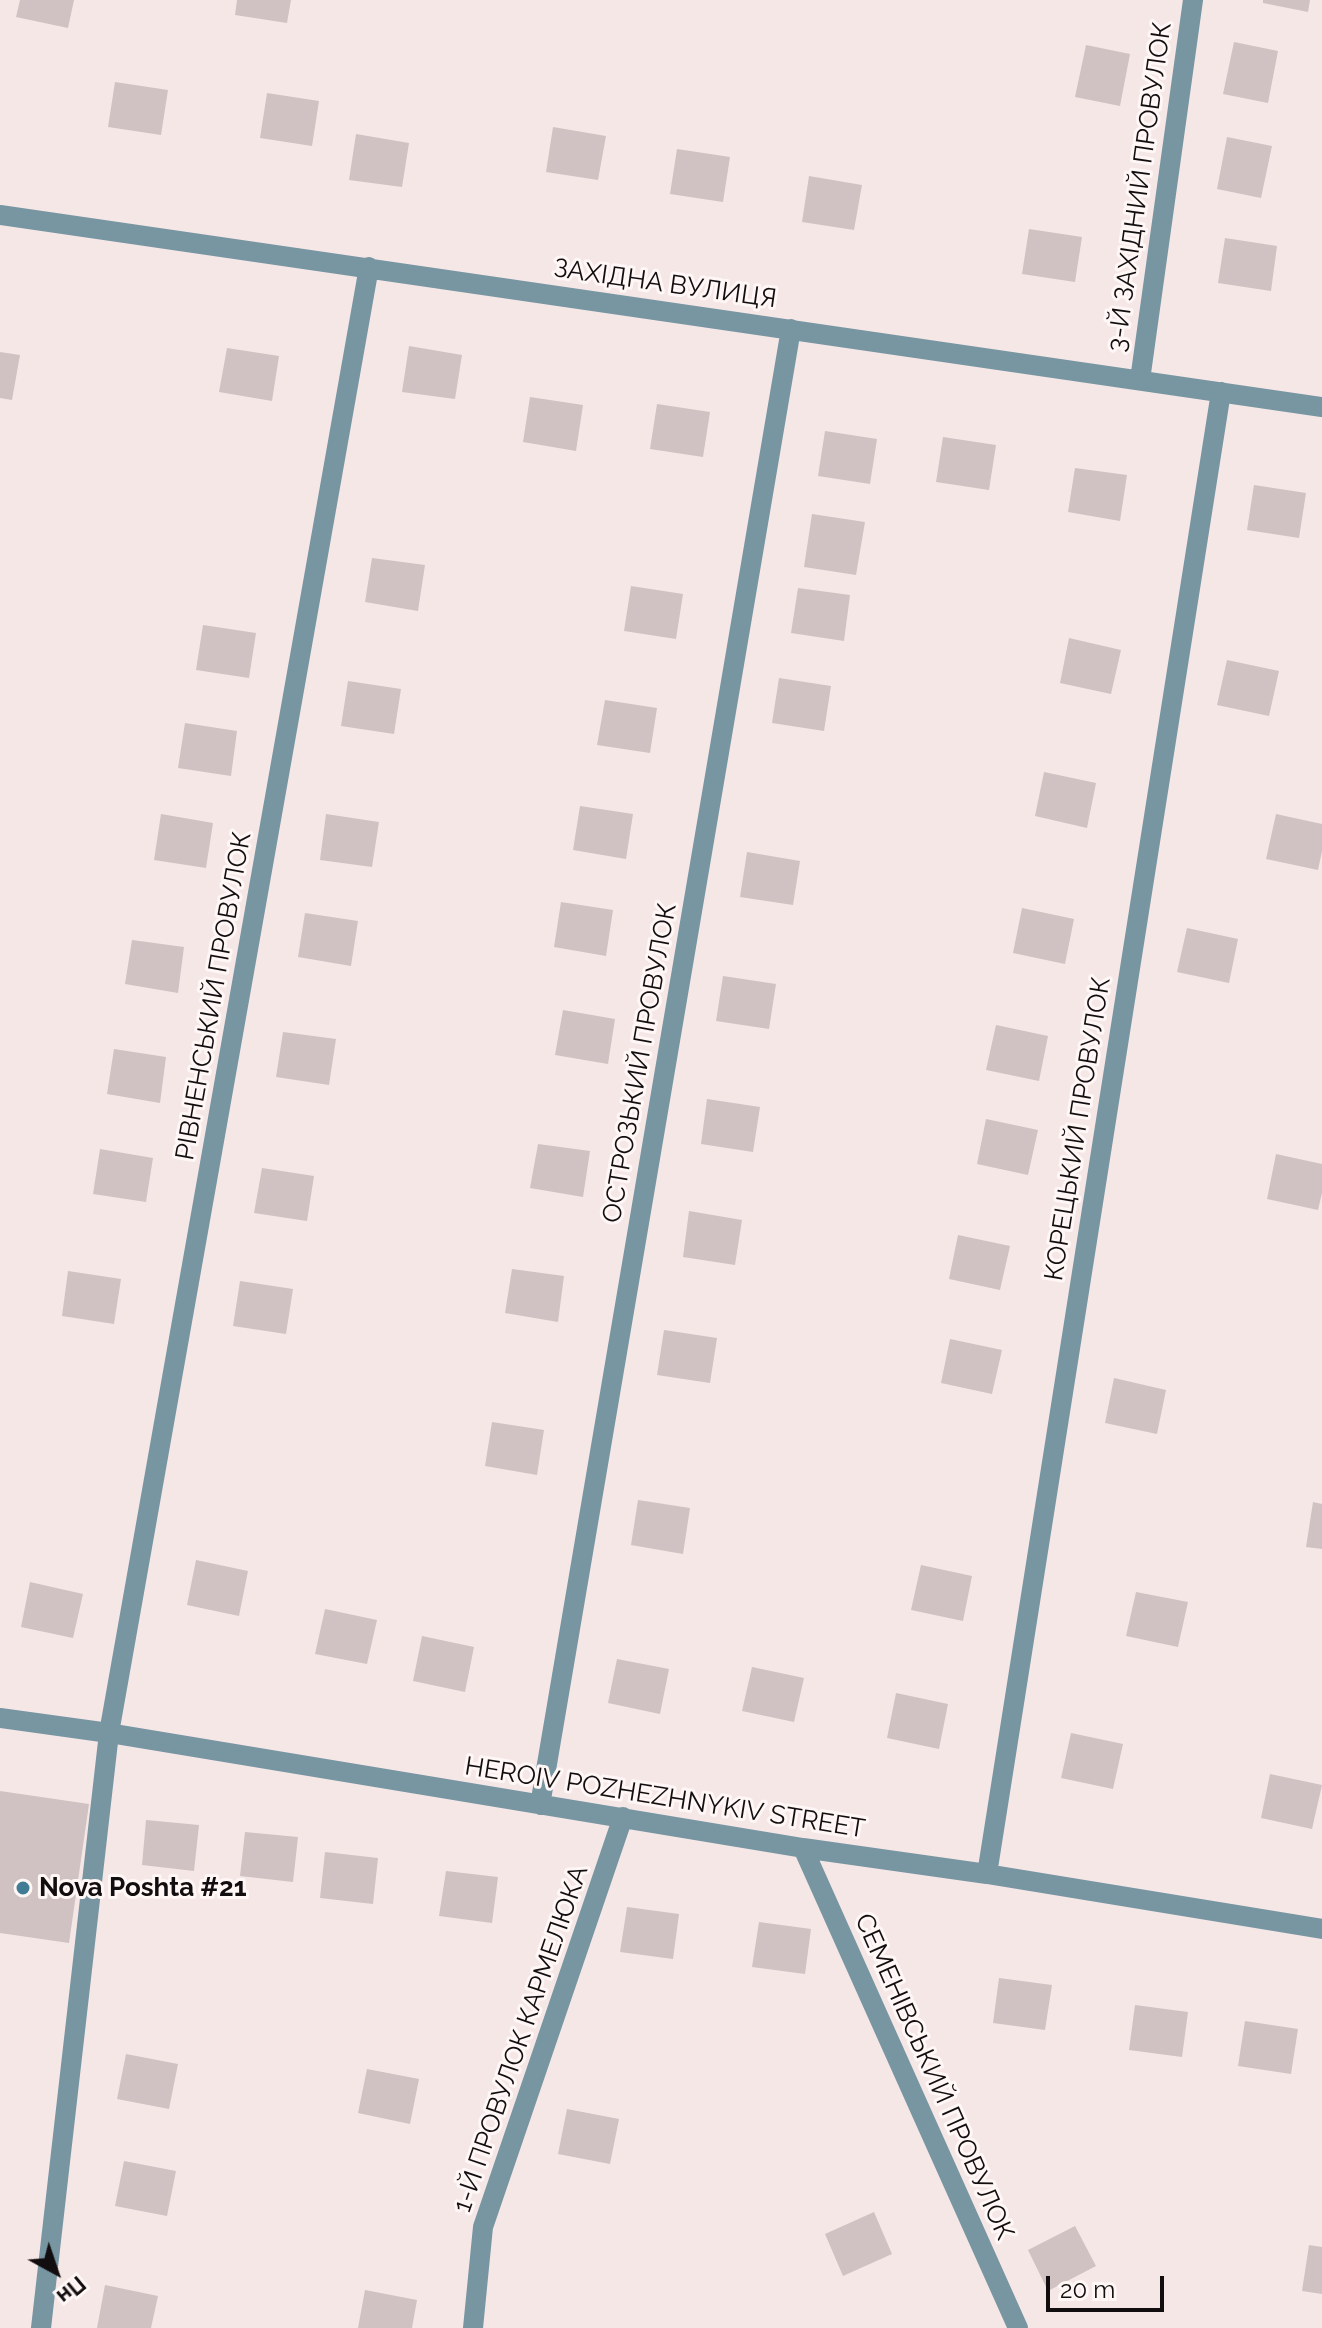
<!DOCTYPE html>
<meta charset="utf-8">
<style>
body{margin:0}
#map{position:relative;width:1322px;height:2328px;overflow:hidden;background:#f6e7e7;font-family:Raleway,sans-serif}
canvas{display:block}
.north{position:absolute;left:16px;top:2232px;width:80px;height:80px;-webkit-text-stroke:6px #fff6f6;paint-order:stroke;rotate:140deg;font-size:22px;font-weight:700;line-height:32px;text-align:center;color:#120d0e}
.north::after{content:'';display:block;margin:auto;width:28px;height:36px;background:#120d0e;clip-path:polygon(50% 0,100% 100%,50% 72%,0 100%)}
.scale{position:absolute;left:1046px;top:2276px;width:118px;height:36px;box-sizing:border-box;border:4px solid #120d0e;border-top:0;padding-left:10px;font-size:24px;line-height:28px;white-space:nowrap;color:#120d0e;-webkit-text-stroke:6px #fff6f6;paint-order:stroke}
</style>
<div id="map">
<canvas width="1322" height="2328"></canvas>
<div class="north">Пн</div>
<div class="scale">20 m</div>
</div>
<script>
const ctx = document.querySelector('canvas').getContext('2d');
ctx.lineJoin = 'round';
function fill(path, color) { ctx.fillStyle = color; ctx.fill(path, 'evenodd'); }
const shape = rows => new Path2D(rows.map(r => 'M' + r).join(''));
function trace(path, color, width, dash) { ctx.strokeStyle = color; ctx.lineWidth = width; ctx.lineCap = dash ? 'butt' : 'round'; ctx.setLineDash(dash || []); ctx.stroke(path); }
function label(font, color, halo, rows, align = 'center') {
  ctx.font = font + ' Raleway,sans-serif'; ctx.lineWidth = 6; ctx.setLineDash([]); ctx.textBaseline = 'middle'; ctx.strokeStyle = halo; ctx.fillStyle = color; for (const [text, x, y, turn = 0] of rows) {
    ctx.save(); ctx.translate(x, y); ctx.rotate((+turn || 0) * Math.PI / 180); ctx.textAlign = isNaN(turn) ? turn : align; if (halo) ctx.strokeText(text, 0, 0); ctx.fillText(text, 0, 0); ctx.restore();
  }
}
const building = shape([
 [20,0,74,0,68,28,16,17],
 [237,0,291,0,287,23,235,15],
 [1263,0,1310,0,1308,12,1263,3],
 [1234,42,1278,51,1268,103,1223,94],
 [1086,45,1130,54,1120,106,1075,97],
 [115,82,168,90,161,135,108,127],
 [267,93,319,101,312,146,260,138],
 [553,127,606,136,598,180,546,172],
 [356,134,409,143,402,187,349,180],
 [1227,137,1272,146,1261,198,1217,189],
 [677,149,730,157,723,202,670,194],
 [809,176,862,185,854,230,802,222],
 [1029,229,1082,237,1075,282,1022,274],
 [1225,238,1277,246,1271,291,1218,283],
 [409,346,462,355,455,399,402,392],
 [227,348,279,356,272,401,219,392],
 [0,352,20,355,12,400,0,398],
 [530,397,583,405,576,451,523,442],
 [657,404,710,412,703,457,650,449],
 [825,431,877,439,870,484,818,476],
 [943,437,996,445,989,490,936,482],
 [1075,468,1127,475,1120,521,1068,512],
 [1254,485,1306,493,1299,538,1247,530],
 [812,514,865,522,856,575,804,567],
 [372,558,425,565,418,611,365,602],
 [631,586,683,594,676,639,624,631],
 [798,588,850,595,844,641,791,633],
 [203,625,256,633,249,678,196,670],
 [1069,638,1121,650,1111,694,1060,683],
 [1227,660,1279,671,1269,716,1217,705],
 [779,678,831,686,824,731,772,723],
 [348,681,401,689,394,734,341,726],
 [605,700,657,708,650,753,597,745],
 [185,723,237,731,231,776,178,768],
 [1044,772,1096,783,1087,828,1035,816],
 [580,806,633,814,626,859,573,850],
 [161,814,213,823,206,868,154,860],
 [326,814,379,822,372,867,320,860],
 [1276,814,1322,824,1322,851,1318,870,1266,859],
 [747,852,800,861,793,905,740,897],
 [561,902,613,910,606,956,554,947],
 [1022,908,1074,919,1065,964,1013,953],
 [305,913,358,921,351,966,298,957],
 [1187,928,1238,939,1229,983,1177,972],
 [132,940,184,947,178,993,125,984],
 [723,976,776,984,769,1029,716,1021],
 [563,1010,615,1019,608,1064,555,1055],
 [996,1025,1048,1036,1039,1081,986,1070],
 [283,1032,336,1039,329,1085,276,1077],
 [114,1049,166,1057,160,1103,107,1094],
 [707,1099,760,1107,753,1152,701,1144],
 [986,1119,1038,1130,1028,1175,977,1164],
 [538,1144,590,1151,583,1197,530,1188],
 [100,1149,153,1158,146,1202,93,1194],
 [1276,1154,1322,1164,1322,1193,1318,1210,1267,1199],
 [262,1168,314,1176,307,1221,254,1213],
 [689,1211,742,1220,735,1265,683,1257],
 [958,1235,1010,1246,1000,1290,949,1279],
 [512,1269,564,1276,558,1322,505,1313],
 [68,1271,121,1279,114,1324,62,1316],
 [240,1281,293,1289,286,1334,233,1326],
 [664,1330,717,1338,710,1383,657,1375],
 [950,1339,1002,1350,992,1394,941,1383],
 [1114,1378,1166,1390,1157,1434,1105,1423],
 [492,1422,544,1430,537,1475,485,1466],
 [638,1500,690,1508,683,1554,631,1545],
 [1313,1502,1322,1504,1322,1549,1306,1547],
 [196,1560,248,1571,239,1616,187,1605],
 [921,1565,972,1576,963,1621,911,1610],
 [30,1582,83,1594,73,1638,21,1627],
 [1136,1592,1188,1602,1178,1647,1126,1636],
 [325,1609,377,1620,367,1664,315,1654],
 [422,1636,474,1647,465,1692,413,1681],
 [617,1659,669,1669,660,1714,608,1703],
 [752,1667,804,1678,794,1722,742,1711],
 [896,1693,948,1704,939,1749,887,1738],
 [1071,1733,1123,1744,1113,1789,1061,1778],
 [1270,1774,1322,1785,1312,1829,1261,1818],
 [0,1791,89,1804,69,1943,0,1933],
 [146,1820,199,1825,194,1871,142,1865],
 [245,1832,298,1837,293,1882,240,1876],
 [325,1852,378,1858,373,1904,320,1898],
 [446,1871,498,1877,492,1923,439,1916],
 [627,1907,679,1914,673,1959,620,1952],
 [759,1922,811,1929,805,1974,752,1967],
 [999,1978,1052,1985,1045,2030,993,2023],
 [1135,2005,1188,2012,1182,2057,1129,2050],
 [1245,2021,1298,2029,1291,2074,1238,2066],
 [126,2054,178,2064,169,2109,117,2099],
 [367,2069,419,2079,410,2124,358,2113],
 [567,2109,619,2119,610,2164,558,2154],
 [124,2161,176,2171,167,2216,115,2206],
 [874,2212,892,2254,843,2276,825,2234],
 [1075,2226,1096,2266,1048,2291,1028,2250],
 [1309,2245,1322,2247,1322,2294,1302,2291],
 [105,2285,158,2296,151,2328,97,2328],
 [365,2290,417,2300,412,2328,358,2328]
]);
const minor = shape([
 [0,215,1322,407],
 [1140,380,1193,0],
 [0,1718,109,1733,803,1848,987,1874,1322,1929],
 [540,1805,791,329],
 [803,1848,1018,2328],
 [987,1874,1221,392],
 [41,2328,109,1733,369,267],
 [473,2328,483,2227,623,1817]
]);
const markers = [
 [23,1888,8,"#407c93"]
];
const streetNames = [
 ["3-Й ЗАХІДНИЙ ПРОВУЛОК",1140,187,-82],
 ["ЗАХІДНА ВУЛИЦЯ",665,284,8],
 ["РІВНЕНСЬКИЙ ПРОВУЛОК",214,996,-80],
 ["ОСТРОЗЬКИЙ ПРОВУЛОК",640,1063,-80],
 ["КОРЕЦЬКИЙ ПРОВУЛОК",1078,1129,-81],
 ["HEROIV POZHEZHNYKIV STREET",665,1798,9],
 ["1-Й ПРОВУЛОК КАРМЕЛЮКА",521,2039,-71],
 ["СЕМЕНІВСЬКИЙ ПРОВУЛОК",934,2077,66]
];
const poiNames = [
 ["Nova Poshta #21",39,1888]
];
fill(building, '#d0c2c2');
trace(minor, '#7796a2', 20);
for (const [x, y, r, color] of markers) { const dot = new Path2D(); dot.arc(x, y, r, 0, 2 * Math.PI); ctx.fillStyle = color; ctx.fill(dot); trace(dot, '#fff6f6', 3); }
label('26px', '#120d0e', '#fff6f6', streetNames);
label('bold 26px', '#120d0e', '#fff6f6', poiNames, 'left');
</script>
